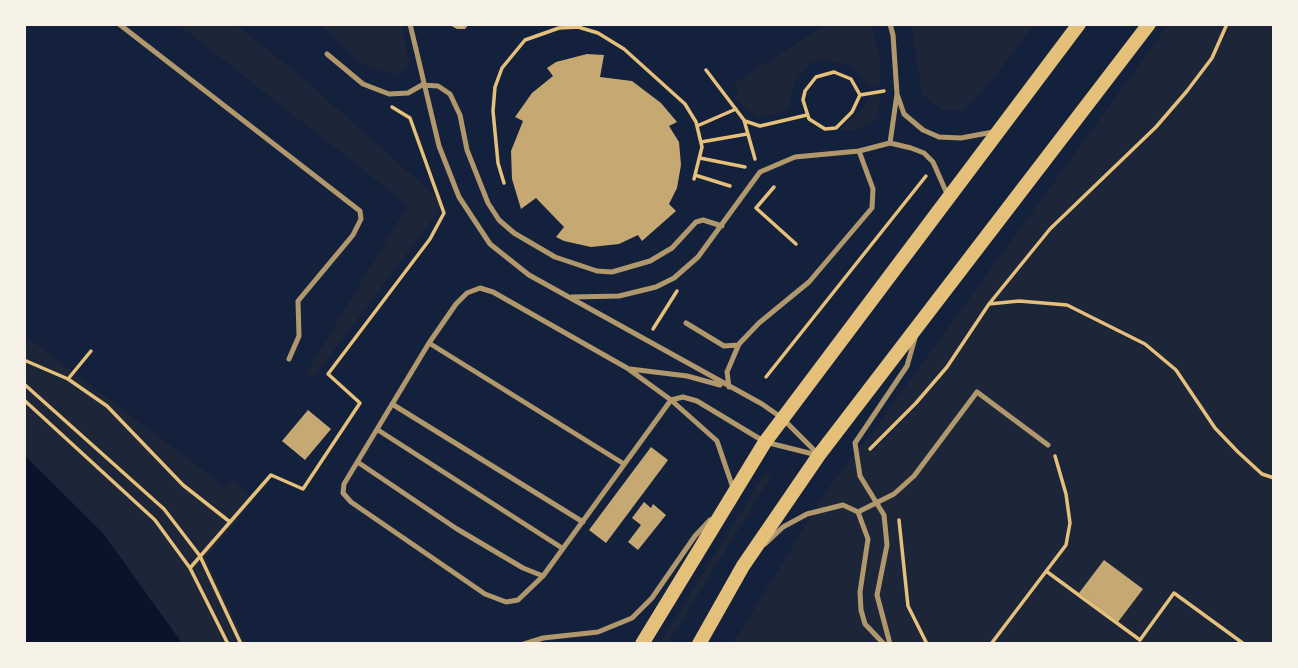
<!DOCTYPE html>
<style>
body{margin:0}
#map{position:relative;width:1298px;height:668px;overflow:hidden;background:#14213d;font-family:Manrope,sans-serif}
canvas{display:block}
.frame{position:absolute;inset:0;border:26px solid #f6f1e7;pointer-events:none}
</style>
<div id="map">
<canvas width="1298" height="668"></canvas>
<div class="frame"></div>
</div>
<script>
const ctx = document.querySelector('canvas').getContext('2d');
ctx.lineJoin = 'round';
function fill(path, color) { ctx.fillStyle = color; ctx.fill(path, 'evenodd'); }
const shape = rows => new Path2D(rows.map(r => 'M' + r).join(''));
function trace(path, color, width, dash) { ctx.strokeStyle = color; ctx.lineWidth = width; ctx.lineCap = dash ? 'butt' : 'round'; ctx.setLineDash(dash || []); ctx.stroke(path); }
const green = shape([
 [179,25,236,25,298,74,441,201,437,213,314,377,307,372,408,205],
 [322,25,401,25,409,63,403,71,394,75,359,62],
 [826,25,872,25,880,58,880,85,873,88,848,65,825,60,814,62,805,69,794,84,788,110,764,117,757,116,739,103,735,96,740,91,733,84],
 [911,25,1034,25,988,85,963,111,942,110,922,94],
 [1168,25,1273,25,1273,643,733,644,831,484,868,438],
 [877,94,880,97,878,115,874,122,855,131,840,130,862,109,870,96],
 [24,335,225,487,232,479,254,500,206,558,246,643,182,643,107,539,25,455],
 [765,473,771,477,668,643,660,643]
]);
const water = shape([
 [24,455,103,533,182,643,25,643]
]);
const building = shape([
 [448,24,469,24,465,29,457,29],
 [587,54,604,55,600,77,632,81,661,103,677,122,669,126,679,142,681,165,677,188,669,204,676,211,642,241,638,235,619,244,591,247,564,241,556,237,564,227,536,198,521,209,512,179,511,151,523,121,515,117,532,93,553,76,547,68,556,62],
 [308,410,331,429,305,460,282,441],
 [651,447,668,460,606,543,589,530],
 [644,502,651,508,653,504,666,515,638,550,628,542,641,525,632,518],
 [1104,560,1143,589,1118,622,1079,593]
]);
const path = shape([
 [706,70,744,120,755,159],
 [834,72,851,79,860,95,852,112,836,128,825,129,809,119,803,100,805,91,816,77,834,72],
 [860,95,884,91],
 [745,121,760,126,807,115],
 [697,126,736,109],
 [701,142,747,134],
 [700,158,745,167],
 [695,175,730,186],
 [504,183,498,163,493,111,495,87,502,68,525,40,559,28,578,27,598,33,624,49,685,104,696,122,702,147,694,179],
 [774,187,756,208,796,244],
 [989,304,1019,301,1067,305,1145,344,1176,370,1215,428,1238,452,1262,474,1274,478],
 [653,329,677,291],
 [24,360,68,379,107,406,183,485,230,522],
 [766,377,926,176],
 [68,379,91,351],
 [24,384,164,509,200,556,241,644],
 [24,400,155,520,190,568,228,644],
 [870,449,916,403,947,367,989,304,1050,229,1156,127,1187,91,1212,58,1227,24],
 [899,520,908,606,927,644],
 [190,568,271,475,303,489,360,403,328,374,430,239,444,213,410,118,392,107],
 [1046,571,1140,640,1174,593,1244,644],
 [991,644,1066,545,1070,523,1066,494,1055,456]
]);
const service = shape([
 [119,24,360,211,361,219,353,235,298,301,299,336,289,359],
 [410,24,439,146,459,197,490,244,529,275,762,404,782,418,817,453],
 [327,54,363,84,389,94,408,93,422,85,438,86,450,94,460,115,467,150,488,203,499,220,514,233,555,257,597,271,612,272,650,261,672,248,696,222,703,220,722,226],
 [897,94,904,114,923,130,939,137,961,138,993,132],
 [890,143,897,94,893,35,890,24],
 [572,297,619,296,656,287,674,278,698,257,760,172,795,157,859,151,890,143,911,148,924,153,933,162,948,196],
 [686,323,724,346,738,345],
 [429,343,624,464],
 [630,369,687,376,720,385],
 [729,387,727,372,739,344,759,323,809,282,872,208,873,189,859,151],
 [392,404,583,522],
 [378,430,562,548],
 [359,463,457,529,523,568,543,576],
 [733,488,717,441,671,400,627,368,493,292,480,288,467,293,456,304,429,343,344,484,343,493,351,502,485,594,506,602,518,600,543,576,671,400,683,397,697,401,765,442,817,455],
 [858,512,894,494,914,476,977,392,1048,445],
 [765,544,783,527,807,514,843,505,858,512,868,539,860,592,861,610,865,624,884,644],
 [524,644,543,638,598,632,632,618,652,598,695,536,710,520],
 [890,644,877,595,887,545,884,515,860,476,855,443,907,366,915,338]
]);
const secondary = shape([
 [642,644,765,442,1079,24],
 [699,644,743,566,819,455,1149,24]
]);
fill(green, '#1d2539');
fill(water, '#0b132b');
fill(building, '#c6a872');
trace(path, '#e5c07b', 3.5);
trace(service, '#b1986c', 5);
trace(secondary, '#e5c07b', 14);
</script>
